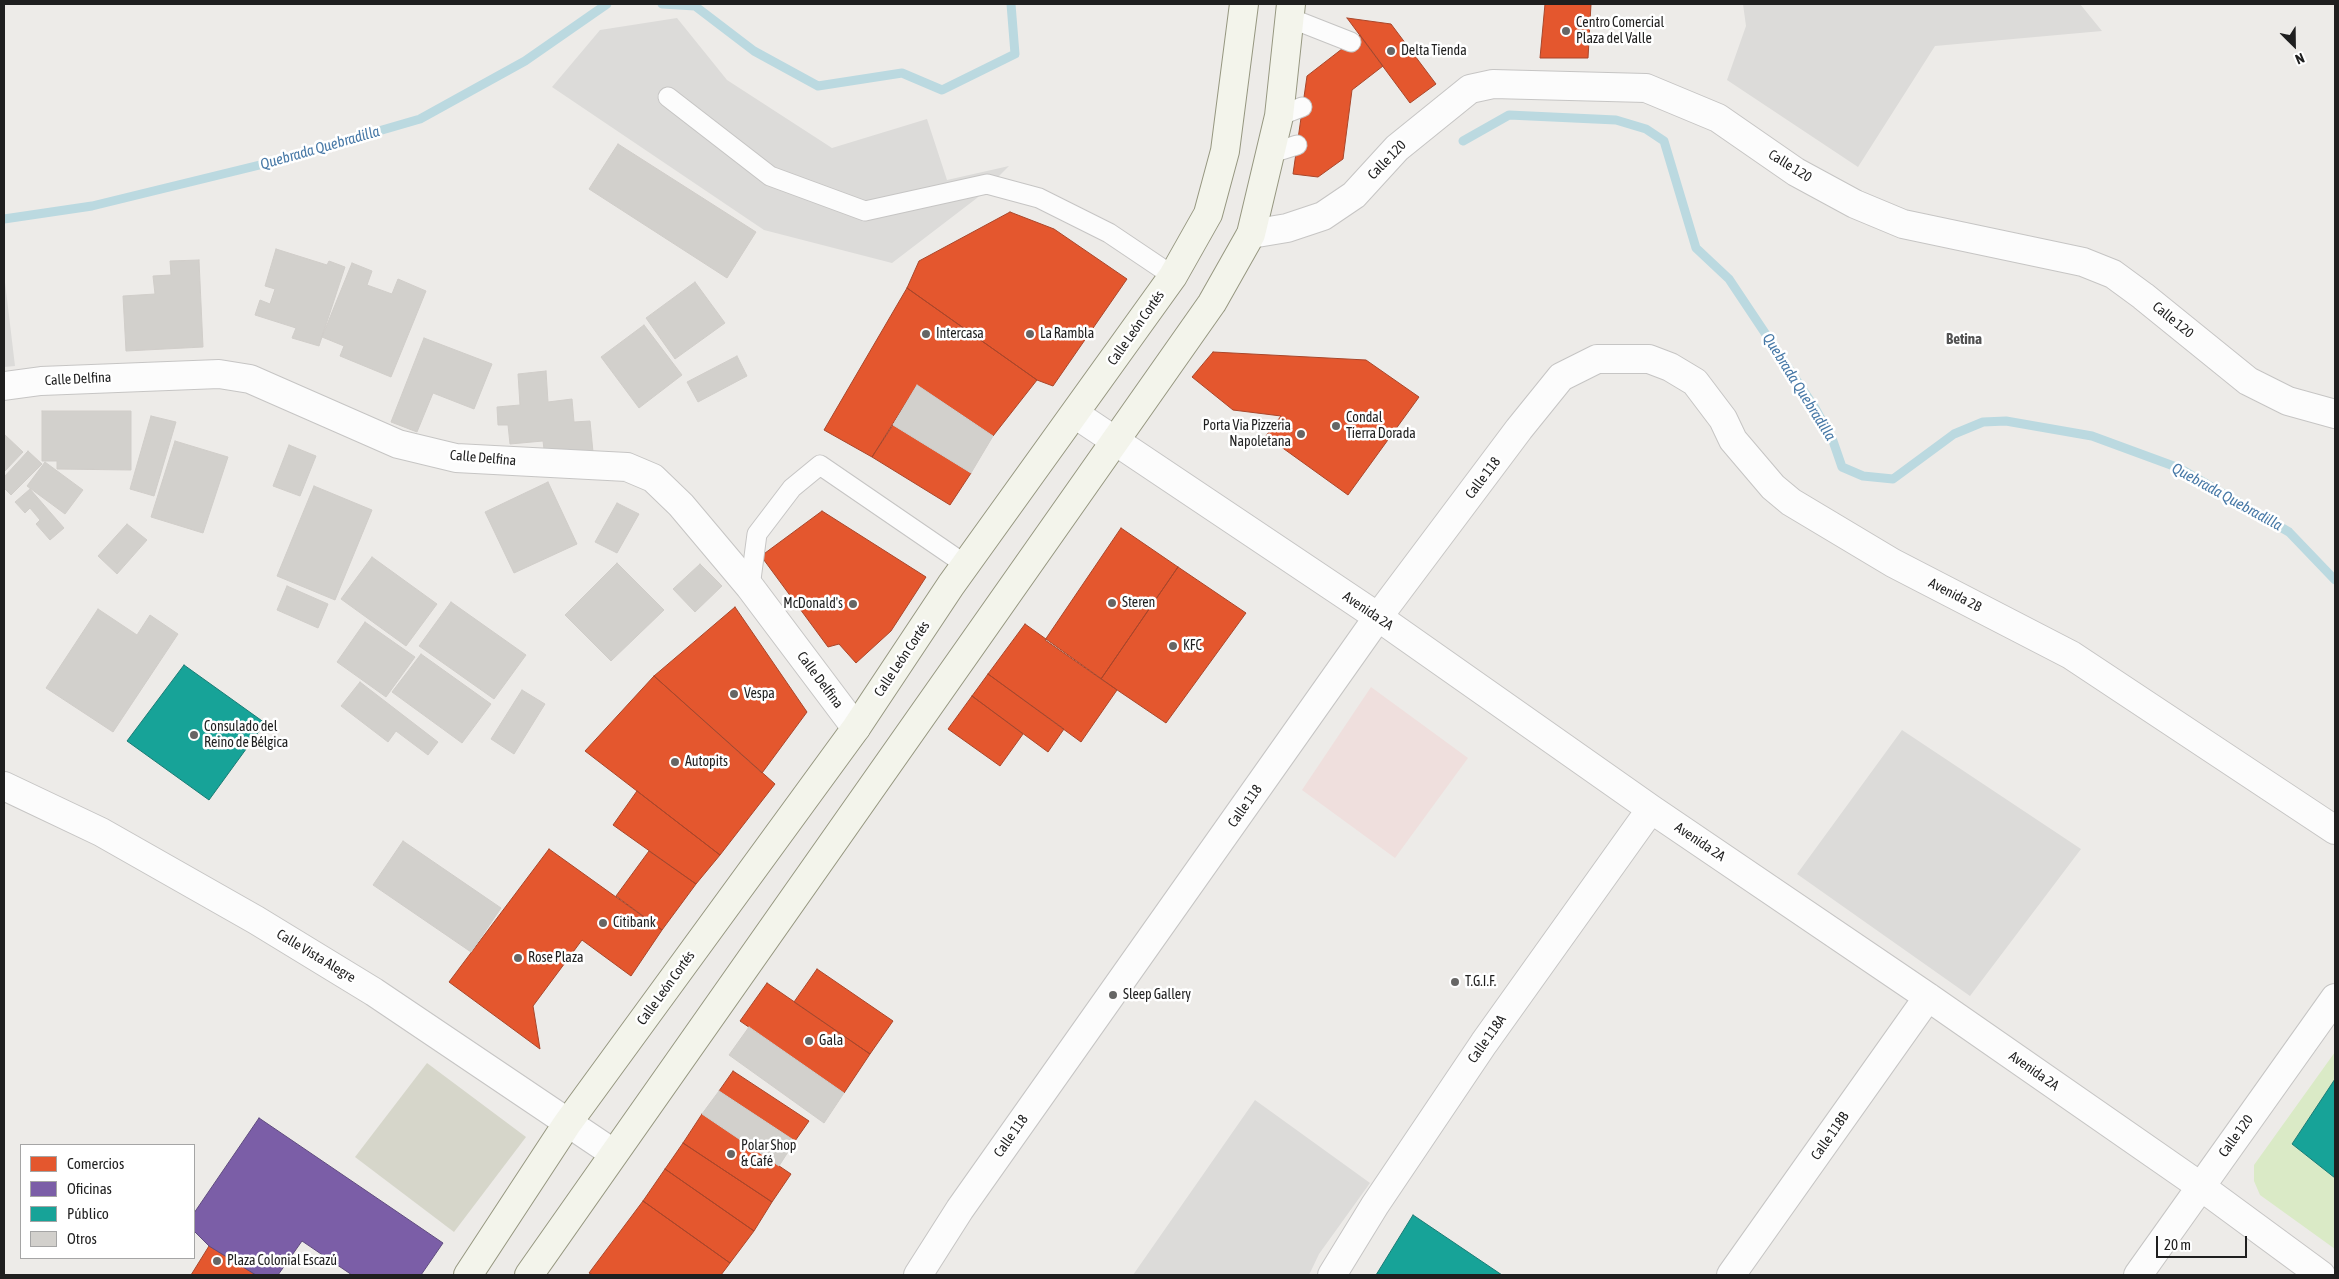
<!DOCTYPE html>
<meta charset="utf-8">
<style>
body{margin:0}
#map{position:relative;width:2339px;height:1279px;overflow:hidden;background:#edebe8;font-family:"Asap Condensed",sans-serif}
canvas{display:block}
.frame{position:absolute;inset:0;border:5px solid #1f1f1f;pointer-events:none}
.legend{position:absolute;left:20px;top:1144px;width:175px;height:115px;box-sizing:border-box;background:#fff;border:1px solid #a5a5a5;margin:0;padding:6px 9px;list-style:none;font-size:15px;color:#1f1f1f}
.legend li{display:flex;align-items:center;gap:10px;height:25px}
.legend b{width:25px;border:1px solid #a5a5a5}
.north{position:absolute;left:2269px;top:20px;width:50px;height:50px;-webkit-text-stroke:4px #fff;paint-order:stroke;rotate:157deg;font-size:14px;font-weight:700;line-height:20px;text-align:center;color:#1f1f1f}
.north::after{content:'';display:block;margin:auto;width:18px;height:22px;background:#1f1f1f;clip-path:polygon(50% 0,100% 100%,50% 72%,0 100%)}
.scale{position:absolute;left:2156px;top:1236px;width:91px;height:22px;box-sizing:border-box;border:2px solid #1f1f1f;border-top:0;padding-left:6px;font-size:15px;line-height:18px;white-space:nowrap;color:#1f1f1f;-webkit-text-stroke:4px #fff;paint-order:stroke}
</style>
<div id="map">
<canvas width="2339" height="1279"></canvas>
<div class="frame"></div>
<ul class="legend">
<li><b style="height:14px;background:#e4572e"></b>Comercios</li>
<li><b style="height:14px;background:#7b5ea7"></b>Oficinas</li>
<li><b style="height:14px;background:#17a398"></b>Público</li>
<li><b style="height:14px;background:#d2d0cc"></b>Otros</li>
</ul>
<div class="north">N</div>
<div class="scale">20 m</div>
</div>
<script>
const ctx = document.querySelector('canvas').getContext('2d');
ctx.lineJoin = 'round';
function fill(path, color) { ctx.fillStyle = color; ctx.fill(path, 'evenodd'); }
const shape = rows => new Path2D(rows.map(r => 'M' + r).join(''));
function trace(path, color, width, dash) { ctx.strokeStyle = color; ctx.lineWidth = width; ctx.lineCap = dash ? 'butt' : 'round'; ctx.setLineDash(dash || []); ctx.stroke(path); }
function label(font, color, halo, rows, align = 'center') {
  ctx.font = font + ' "Asap Condensed",sans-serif'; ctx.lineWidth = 5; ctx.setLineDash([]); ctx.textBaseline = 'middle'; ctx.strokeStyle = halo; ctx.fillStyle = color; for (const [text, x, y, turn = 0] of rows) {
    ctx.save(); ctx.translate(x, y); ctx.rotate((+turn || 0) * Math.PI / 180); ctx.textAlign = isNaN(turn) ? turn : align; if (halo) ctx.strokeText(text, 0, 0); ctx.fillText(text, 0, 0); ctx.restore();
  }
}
const residential = shape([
 [1743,4,2080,4,2102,31,1935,46,1858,167,1727,80,1746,26],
 [677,18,727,80,832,148,927,119,947,180,1009,166,977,198,892,263,764,230,552,87,600,30],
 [4,274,15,366,4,367],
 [1902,730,2081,849,1970,996,1797,874],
 [1255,1100,1370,1183,1319,1254,1309,1275,1133,1275]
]);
const commercial = shape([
 [1371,687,1468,758,1395,858,1302,790]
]);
const construction = shape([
 [427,1063,526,1137,454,1232,355,1157]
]);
const grass = shape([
 [2335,1052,2335,1079,2292,1144,2335,1178,2335,1249,2260,1195,2254,1181,2254,1165]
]);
const shops = shape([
 [1545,4,1591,4,1588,58,1540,58,1545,4],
 [1347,18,1391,24,1436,84,1410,103,1347,18],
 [1360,35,1383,66,1352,90,1343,159,1318,177,1293,174,1307,76,1360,35],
 [1010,212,1054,229,1127,279,1053,386,1037,380,907,288,919,261,1010,212],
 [907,288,1037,380,993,436,917,385,872,457,824,430,907,288],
 [1213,352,1366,360,1419,397,1348,495,1266,436,1281,416,1233,410,1192,377,1213,352],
 [893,425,971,473,950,505,872,457,893,425],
 [822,511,926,577,891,631,856,663,839,644,828,647,761,556,822,511],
 [1121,528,1178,567,1101,679,1045,640,1121,528],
 [1178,567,1246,613,1166,723,1101,679,1178,567],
 [735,607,807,712,762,773,654,676,735,607],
 [1025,624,1117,690,1081,742,988,674,1025,624],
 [988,674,1064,729,1048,752,972,696,988,674],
 [654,676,775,784,720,855,585,751,654,676],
 [972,696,1023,734,1000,766,948,729,972,696],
 [637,791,720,855,696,884,613,825,637,791],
 [549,849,662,930,631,976,582,940,533,1006,540,1049,449,982,549,849],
 [649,851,696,884,662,930,616,896,649,851],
 [817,969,893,1021,870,1054,794,1002,817,969],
 [767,983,870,1054,844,1093,740,1021,767,983],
 [733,1071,809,1121,795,1141,719,1091,733,1071],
 [702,1114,791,1174,772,1202,683,1143,702,1114],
 [683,1143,772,1202,754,1231,665,1169,683,1143],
 [665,1169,754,1231,730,1263,643,1201,665,1169],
 [643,1201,730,1263,721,1275,593,1275,589,1273,643,1201],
 [209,1246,256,1275,191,1275,209,1246]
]);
const offices = shape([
 [259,1118,443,1243,421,1275,352,1275,302,1241,278,1275,256,1275,209,1246,194,1231,194,1213,259,1118]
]);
const public = shape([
 [184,665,265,723,209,800,127,741,184,665],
 [2335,1079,2335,1178,2292,1144,2335,1079],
 [1413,1215,1502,1275,1376,1275,1413,1215]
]);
const stream = shape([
 [662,4,695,6,754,51,818,86,902,73,942,90,1015,54,1011,4],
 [1463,141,1509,115,1616,120,1646,129,1664,141,1696,248,1729,279,1815,408,1833,441,1842,467,1863,476,1893,479,1954,434,1983,422,2006,421,2092,436,2179,468,2289,532,2335,580],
 [4,219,92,206,272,162,420,119,525,61,607,4]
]);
const building = shape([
 [618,144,756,232,727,278,589,189,618,144],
 [276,249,327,265,329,261,345,267,319,346,292,338,296,328,255,315,260,300,270,304,275,289,265,286,276,249],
 [199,260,203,347,126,351,123,296,155,294,153,276,171,275,170,261,199,260],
 [352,263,372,271,367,285,392,294,398,279,426,291,391,377,340,356,344,346,322,337,352,263],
 [695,282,725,323,675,359,646,318,695,282],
 [644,325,682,375,639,408,601,357,644,325],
 [424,338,492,364,474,409,433,393,417,432,391,422,424,338],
 [737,356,747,376,698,402,687,382,737,356],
 [546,371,548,402,572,399,574,422,590,421,593,452,545,457,543,441,510,444,508,425,498,425,497,407,520,405,518,374,546,371],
 [917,385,993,436,971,473,893,425,917,385],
 [42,411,131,411,131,470,57,469,57,461,42,461,42,411],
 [151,416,176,422,154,496,130,489,151,416],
 [4,434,23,452,4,472,4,434],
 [175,441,228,457,203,533,151,517,175,441],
 [289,445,316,456,300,496,273,486,289,445],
 [28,451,42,464,11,495,4,488,4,477,28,451],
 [45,462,83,490,65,514,27,486,45,462],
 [548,482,577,544,514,573,485,512,548,482],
 [314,486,372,510,335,600,277,576,314,486],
 [30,489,64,528,50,540,36,524,40,520,30,508,25,513,15,502,30,489],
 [617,503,639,514,617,553,595,542,617,503],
 [127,524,147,540,117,574,98,556,127,524],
 [372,557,437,604,406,646,341,599,372,557],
 [617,563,664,610,611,661,565,615,617,563],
 [700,564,722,586,695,612,673,589,700,564],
 [287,586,328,604,318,628,277,610,287,586],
 [451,602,526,655,494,699,419,646,451,602],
 [98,609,137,635,150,615,178,634,113,732,46,688,98,609],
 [365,622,415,657,386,697,337,662,365,622],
 [421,654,491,704,462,743,392,692,421,654],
 [360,682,438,742,428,755,396,731,388,742,341,706,360,682],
 [522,690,545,704,514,754,491,739,522,690],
 [403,841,501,908,471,952,373,885,403,841],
 [749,1027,844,1093,824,1123,729,1055,749,1027],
 [719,1091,795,1141,779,1166,702,1114,719,1091]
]);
const service = shape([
 [1290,18,1351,42],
 [668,97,770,176,865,211,987,184,1039,198,1109,233,1173,276],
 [1279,116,1302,107],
 [1272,153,1297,145],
 [750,587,757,534,792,488,820,465,966,565]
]);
const minor = shape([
 [1251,234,1287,228,1323,216,1354,195,1397,148,1470,89,1493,84,1646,88,1718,118,1796,172,1855,204,1903,224,2083,262,2113,274,2143,296,2248,381,2288,401,2335,414],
 [4,386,41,381,219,374,250,379,398,444,456,458,627,467,653,478,681,505,750,587,856,728],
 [1075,414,1378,617,1651,809,1928,997,2200,1186,2321,1275],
 [4,786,101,832,256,920,374,992,613,1153],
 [918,1275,960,1209,1378,617,1519,429,1561,377,1597,359,1649,359,1670,367,1695,382,1723,419,1733,440,1773,487,1791,502,1893,563,2071,655,2335,830],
 [1332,1275,1375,1205,1484,1043,1651,809],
 [1731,1275,1928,997],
 [2138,1275,2335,998]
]);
const secondary = shape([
 [468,1275,567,1124,856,728,951,585,1173,276,1208,214,1225,151,1244,4],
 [529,1275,1212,303,1251,234,1279,116,1291,4]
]);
const markers = [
 [1566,31,5,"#676665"],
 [1391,51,5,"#676665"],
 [926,334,5,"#676665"],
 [1030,334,5,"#676665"],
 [1336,426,5,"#676665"],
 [1301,434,5,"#676665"],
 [1112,603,5,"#676665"],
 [853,604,5,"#676665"],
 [1173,646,5,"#676665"],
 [734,694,5,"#676665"],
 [194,735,5,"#676665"],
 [675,762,5,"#676665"],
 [603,923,5,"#676665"],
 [518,958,5,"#676665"],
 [1455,982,5,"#676665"],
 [1113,995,5,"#676665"],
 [809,1041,5,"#676665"],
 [731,1154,5,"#676665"],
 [217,1261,5,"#676665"]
];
const poiNames = [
 ["Centro Comercial",1576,23],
 ["Plaza del Valle",1576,39],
 ["Delta Tienda",1401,51],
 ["Intercasa",936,334],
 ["La Rambla",1040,334],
 ["Condal",1346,418],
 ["Tierra Dorada",1346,434],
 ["Porta Via Pizzeria",1291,426,"right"],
 ["Napoletana",1291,442,"right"],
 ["Steren",1122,603],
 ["McDonald's",843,604,"right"],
 ["KFC",1183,646],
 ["Vespa",744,694],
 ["Consulado del",204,727],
 ["Reino de Bélgica",204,743],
 ["Autopits",685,762],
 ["Citibank",613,923],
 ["Rose Plaza",528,958],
 ["T.G.I.F.",1465,982],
 ["Sleep Gallery",1123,995],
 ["Gala",819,1041],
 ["Polar Shop",741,1146],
 ["& Café",741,1162],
 ["Plaza Colonial Escazú",227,1261]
];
const streetNames = [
 ["Calle 120",1387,160,-46],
 ["Calle 120",1790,166,32],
 ["Calle 120",2173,320,39],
 ["Calle León Cortés",1136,328,-55],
 ["Calle Delfina",78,379,-3],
 ["Calle Delfina",483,458,5],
 ["Calle 118",1483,478,-53],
 ["Avenida 2B",1955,595,27],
 ["Avenida 2A",1368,611,34],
 ["Calle León Cortés",902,659,-56],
 ["Calle Delfina",820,680,53],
 ["Calle 118",1245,806,-55],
 ["Avenida 2A",1700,842,34],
 ["Calle Vista Alegre",316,956,31],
 ["Calle León Cortés",666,988,-54],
 ["Calle 118A",1487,1039,-55],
 ["Avenida 2A",2034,1071,35],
 ["Calle 118",1011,1136,-55],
 ["Calle 118B",1830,1136,-55],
 ["Calle 120",2236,1136,-54]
];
const waterNames = [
 ["Quebrada Quebradilla",320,148,-16],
 ["Quebrada Quebradilla",1799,387,58],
 ["Quebrada Quebradilla",2227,497,29]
];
const neighbourhoodNames = [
 ["Betina",1964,339]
];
fill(residential, '#dcdbd9');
fill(commercial, '#efdfdd');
fill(construction, '#d6d6ca');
fill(grass, '#daeac6');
fill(shops, '#e4572e');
trace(shops, '#a9462a', 1);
fill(offices, '#7b5ea7');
trace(offices, '#5f4b7e', 1);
fill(public, '#17a398');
trace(public, '#197b74', 1);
trace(stream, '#bbd9e0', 9);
fill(building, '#d2d0cc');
trace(building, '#d0cdc9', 1);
trace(service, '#c6c5c4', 21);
trace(minor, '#c6c5c4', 30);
trace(secondary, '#969780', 30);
trace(service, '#fcfcfc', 19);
trace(minor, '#fcfcfc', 28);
trace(secondary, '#f3f4eb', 28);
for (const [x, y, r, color] of markers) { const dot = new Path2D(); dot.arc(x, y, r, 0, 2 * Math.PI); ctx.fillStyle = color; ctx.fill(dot); trace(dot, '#fff', 2); }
label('14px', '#1f1f1f', '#fff', poiNames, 'left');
label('14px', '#1f1f1f', '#fff', streetNames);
label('italic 15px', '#4879a7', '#fff', waterNames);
label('bold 15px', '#525252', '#fff', neighbourhoodNames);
</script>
